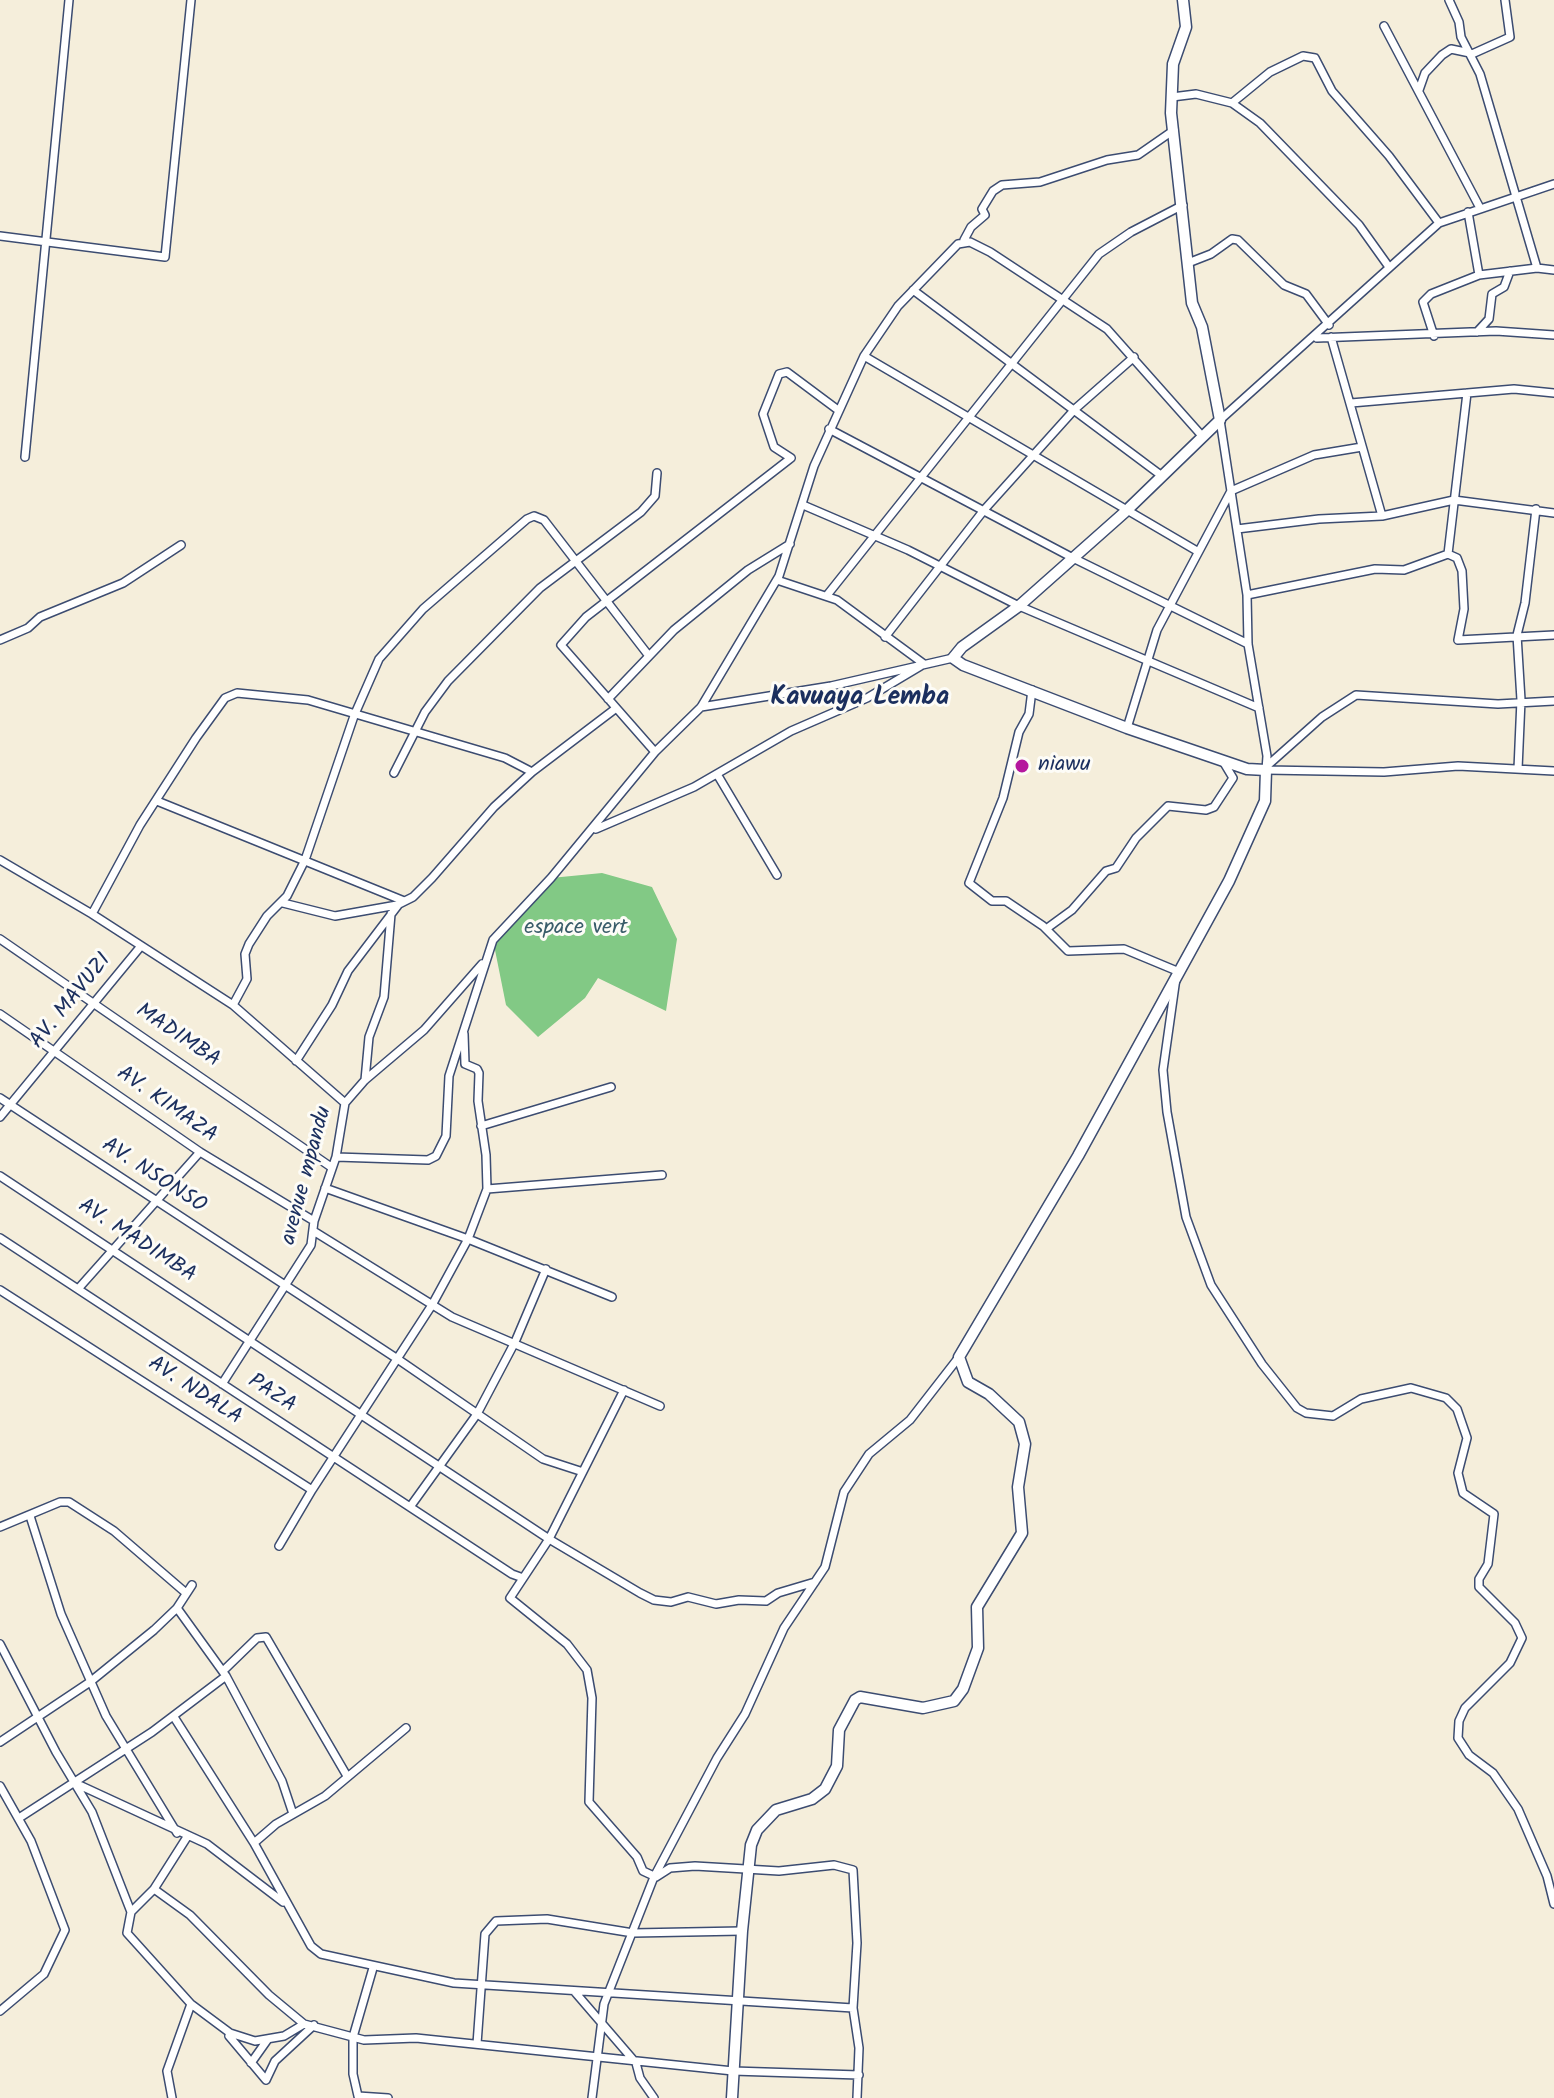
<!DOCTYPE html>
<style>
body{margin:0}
canvas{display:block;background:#f5eedb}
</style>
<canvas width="1554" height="2098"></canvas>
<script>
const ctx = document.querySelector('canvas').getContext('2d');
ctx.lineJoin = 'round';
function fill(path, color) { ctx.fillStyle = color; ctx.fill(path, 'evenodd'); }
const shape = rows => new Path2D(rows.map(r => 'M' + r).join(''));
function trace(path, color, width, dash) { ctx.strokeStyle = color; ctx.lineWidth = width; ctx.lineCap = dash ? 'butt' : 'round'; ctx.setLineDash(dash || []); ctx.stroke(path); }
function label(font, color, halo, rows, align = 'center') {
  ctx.font = font + ' Kalam,sans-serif'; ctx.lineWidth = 6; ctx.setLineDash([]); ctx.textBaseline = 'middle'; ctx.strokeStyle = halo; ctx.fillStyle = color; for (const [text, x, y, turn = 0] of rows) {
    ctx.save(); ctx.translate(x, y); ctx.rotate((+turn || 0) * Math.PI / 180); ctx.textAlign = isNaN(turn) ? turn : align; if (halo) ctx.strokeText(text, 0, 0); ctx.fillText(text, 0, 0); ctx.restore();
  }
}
const green = shape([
 [602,873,652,887,677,939,666,1011,598,978,585,998,538,1037,506,1005,493,940,551,878]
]);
const street = shape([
 [1449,0,1459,22,1461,37,1480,74,1537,268],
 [1384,26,1480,208],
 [1472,54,1510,37,1505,0],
 [1419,90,1425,73,1442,55,1451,49,1470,53],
 [1172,97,1196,94,1232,103,1260,123,1359,225,1389,267],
 [1232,103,1270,72,1303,56,1315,58,1332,91,1389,156,1439,223],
 [1554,184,1439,223,1220,420,1247,595,1248,644,1267,756,1266,770,1384,772,1458,766,1554,771],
 [1468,212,1479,275],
 [0,236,165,257,191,0],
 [964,240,971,227,985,215,982,209,993,191,1002,185,1040,182,1107,160,1138,155,1174,130],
 [1188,263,1211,254,1232,239,1238,240,1284,285,1306,294,1329,325],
 [913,290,1162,476],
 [1477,332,1489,319,1492,294,1504,287,1510,271],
 [1434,336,1423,302,1431,294,1479,275,1537,268,1554,270],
 [1331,337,1382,516],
 [1317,338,1496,331,1554,335],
 [864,356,1197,551],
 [1351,403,1514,389,1554,393],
 [829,429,1073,558,1248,644],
 [25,457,69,0],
 [791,458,774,447,763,414,779,374,787,372,838,410],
 [803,505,908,550,1019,606,1259,708],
 [1237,529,1319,519,1382,516,1454,500,1554,513],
 [1448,554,1457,558,1462,571,1464,609,1458,640,1554,635],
 [828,594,1099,254,1131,232,1183,205],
 [1247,595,1375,569,1404,570,1448,554,1467,393],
 [885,637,984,510,1075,409,1134,357],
 [0,640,28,628,40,617,123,583,181,545],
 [1032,690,1029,714,1019,732,1003,798,969,883,992,901,1006,901,1043,926,1068,951,1124,949,1177,971,1163,1070,1167,1112,1186,1217,1211,1285,1262,1364,1297,1408,1306,1413,1333,1416,1361,1399,1411,1388,1446,1398,1457,1409,1467,1438,1458,1473,1463,1493,1494,1514,1488,1564,1479,1579,1479,1587,1515,1623,1522,1638,1510,1663,1465,1708,1459,1721,1458,1738,1469,1755,1493,1773,1518,1809,1547,1876,1554,1904],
 [608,699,674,630,748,570,790,544],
 [701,707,831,686,953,658],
 [1127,728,1157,630,1231,491,1314,455,1362,447],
 [655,752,561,645,586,617,791,458],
 [1267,766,1322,717,1356,695,1498,704,1554,701],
 [1518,769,1521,700,1517,635,1525,603,1536,509],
 [394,773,425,712,448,681,540,588,641,512,655,496,657,473],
 [717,774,777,875],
 [157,801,404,901],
 [596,829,694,787,791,731,867,698,924,664,837,600,777,580],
 [0,860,92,914,233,1005,345,1103],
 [283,903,335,916,397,905],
 [92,914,140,825,196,738,225,698,237,693,308,700,505,758,532,772],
 [1046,929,1072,910,1106,871,1116,868,1136,838,1168,806,1206,810,1214,807,1233,778,1224,763],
 [0,939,331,1167],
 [233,1005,247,979,245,954,249,944,267,916,287,896,305,860,354,716,379,659,423,609,527,519,534,516,544,520,649,656],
 [0,1014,200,1152,314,1221],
 [296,1061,332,1005,348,971,399,904,413,897,432,878,494,807,532,772,615,709],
 [365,1080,369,1037,384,997,391,914],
 [0,1098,399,1360,543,1459,580,1471],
 [0,1117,141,946],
 [481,1126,611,1087],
 [336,1157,428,1160,436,1156,446,1136,449,1076,493,940,551,878,655,752,701,707,779,576,814,466,864,356,898,306,958,244,970,242,990,252,1107,329,1203,437],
 [0,1176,549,1539,640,1593,654,1600,671,1602,688,1597,716,1604,739,1600,766,1601,778,1593,815,1582],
 [325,1188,468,1239,612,1297],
 [487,1189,662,1175],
 [315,1232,452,1317,660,1406],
 [0,1238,512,1574,523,1578],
 [78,1289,200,1152],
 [0,1290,312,1490,279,1546],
 [222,1384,311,1245,314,1221,336,1157,345,1103,365,1080,424,1030,482,964],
 [624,1390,549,1539,510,1598,567,1644,587,1670,592,1698,589,1802,637,1857,643,1871,656,1877,670,1868,695,1866,779,1871,834,1865,853,1870,857,1943,853,2008,859,2048,857,2098],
 [312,1490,432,1305,468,1239,487,1189,486,1155,478,1101,479,1073,477,1069,465,1064,464,1034],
 [410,1507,477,1414,515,1342,546,1269],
 [30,1516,61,1614,106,1716,177,1833],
 [0,1527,60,1502,69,1502,114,1531,186,1593],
 [177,1608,226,1676,282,1781,293,1814],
 [0,1644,56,1752,92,1812,131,1912],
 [223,1671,257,1638,266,1637,347,1776],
 [174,1717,254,1843,311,1946,321,1954,454,1983,853,2008],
 [0,1742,90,1682,154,1630,177,1608,192,1585],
 [77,1784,207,1844,283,1902],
 [0,1786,31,1841,65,1930,44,1974,0,2011],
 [19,1818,152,1732,226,1676],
 [187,1837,154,1889,131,1912,127,1933,191,2004,230,2033,255,2041,284,2036,304,2024],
 [254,1843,276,1824,325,1796,406,1728],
 [154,1889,190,1915,269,1995,304,2024,364,2040,416,2038,733,2071,859,2075],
 [373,1968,353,2037,353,2074,358,2096,388,2098],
 [574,1991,636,2063,640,2078,654,2098],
 [229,2036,266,2080,275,2061,314,2025],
 [477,2044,485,1934,496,1921,547,1919,633,1933,742,1931],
 [251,2063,268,2039],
 [172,2098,167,2071,191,2004],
 [592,2098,604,2004,654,1877,717,1758,745,1714,784,1628,825,1567,844,1492,869,1454,910,1420,959,1357]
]);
const secondary = shape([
 [732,2098,742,1931,751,1845,757,1830,776,1810,812,1799,825,1789,837,1766,839,1730,855,1700,860,1697,923,1708,954,1701,963,1689,978,1648,977,1607,1022,1533,1018,1487,1025,1444,1019,1422,989,1394,968,1382,959,1357,1078,1156,1229,881,1265,801,1266,770,1247,769,1127,728,963,665,953,658,962,647,1019,606,1125,512,1220,420,1202,327,1192,303,1171,113,1173,64,1186,27,1183,0]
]);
const markers = [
 [1022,766,8,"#b5179e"]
];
const poiNames = [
 ["niawu",1038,766]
];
const parkNames = [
 ["espace vert",576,929]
];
const streetNames = [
 ["AV. MAVUZI",72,1002,-51],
 ["MADIMBA",177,1037,34],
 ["AV. KIMAZA",166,1106,35],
 ["avenue mpandu",308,1176,-75],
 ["AV. NSONSO",153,1177,33],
 ["AV. MADIMBA",136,1242,33],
 ["AV. NDALA",194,1392,33],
 ["PAZA",271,1395,33]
];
const quarterNames = [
 ["Kavuaya Lemba",860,700]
];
fill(green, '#82c985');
trace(street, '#3c4c71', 10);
trace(secondary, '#3c4c71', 13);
trace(street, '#fff', 7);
trace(secondary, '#fff', 10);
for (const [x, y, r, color] of markers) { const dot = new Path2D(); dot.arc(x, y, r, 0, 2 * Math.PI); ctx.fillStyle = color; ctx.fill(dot); trace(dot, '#fdfcf7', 3); }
label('22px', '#1b2f5e', '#fdfcf7', poiNames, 'left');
label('22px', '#3a5d6a', '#fdfcf7', parkNames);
label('22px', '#1b2f5e', '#fdfcf7', streetNames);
label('bold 26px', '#1b2f5e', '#fdfcf7', quarterNames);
</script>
